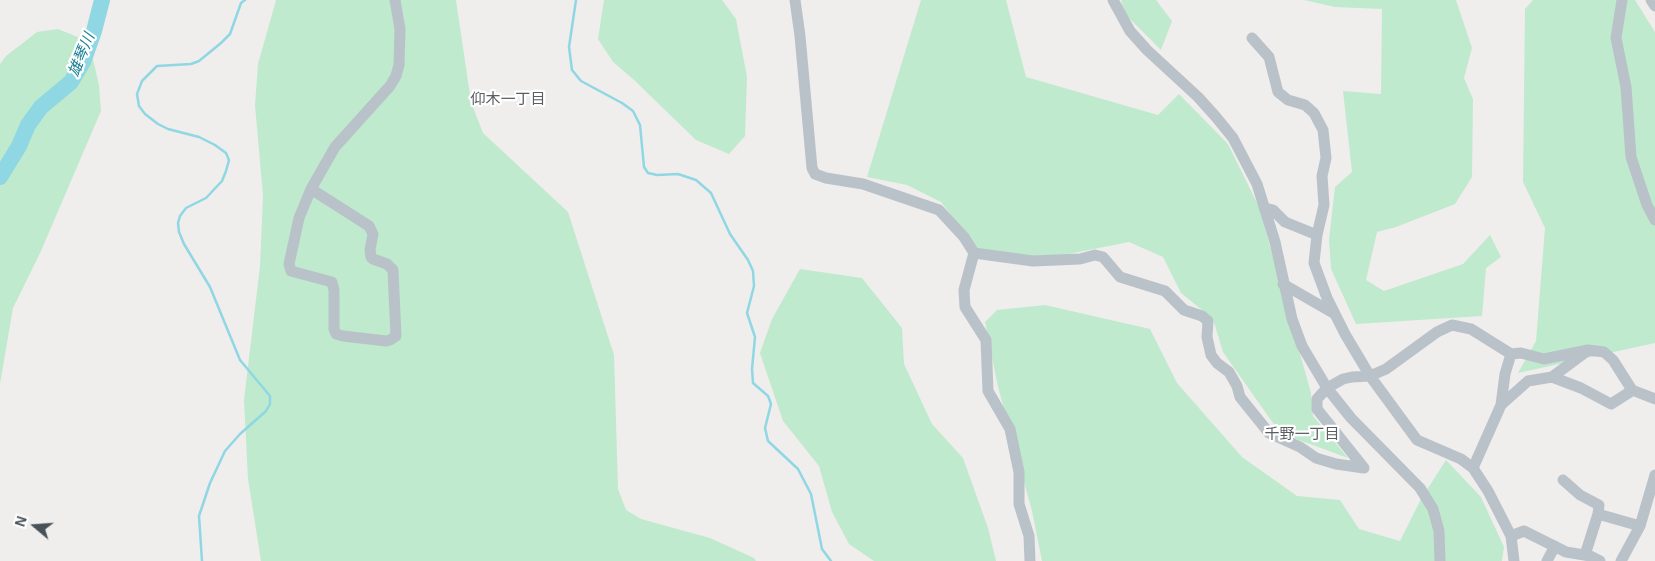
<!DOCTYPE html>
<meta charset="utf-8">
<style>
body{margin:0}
#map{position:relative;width:1655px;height:561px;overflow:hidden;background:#f0eded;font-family:Helvetica,sans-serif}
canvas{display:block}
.north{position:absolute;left:10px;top:501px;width:50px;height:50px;-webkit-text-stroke:4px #fff;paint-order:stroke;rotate:288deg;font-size:14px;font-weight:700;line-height:20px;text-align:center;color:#475159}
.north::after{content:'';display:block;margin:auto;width:18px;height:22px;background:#475159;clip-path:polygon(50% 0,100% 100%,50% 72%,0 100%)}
</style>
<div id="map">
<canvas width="1655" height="561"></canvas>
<div class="north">N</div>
</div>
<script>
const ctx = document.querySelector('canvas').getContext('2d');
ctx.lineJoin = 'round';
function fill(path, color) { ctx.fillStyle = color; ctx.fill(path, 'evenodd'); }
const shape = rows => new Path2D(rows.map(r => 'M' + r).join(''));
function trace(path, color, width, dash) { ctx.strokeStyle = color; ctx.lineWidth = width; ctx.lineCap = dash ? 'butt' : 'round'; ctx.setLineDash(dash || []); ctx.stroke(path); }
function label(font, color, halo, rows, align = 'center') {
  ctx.font = font + ' Helvetica,"Noto Sans JP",sans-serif'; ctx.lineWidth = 4.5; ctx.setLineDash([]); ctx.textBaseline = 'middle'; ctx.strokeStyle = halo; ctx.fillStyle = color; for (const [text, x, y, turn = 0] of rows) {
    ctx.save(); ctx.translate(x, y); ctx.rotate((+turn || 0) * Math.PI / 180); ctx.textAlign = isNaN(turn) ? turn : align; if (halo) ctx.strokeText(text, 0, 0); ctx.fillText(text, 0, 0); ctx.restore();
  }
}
const green = shape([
 [276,0,456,0,471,102,483,133,568,212,614,355,618,489,626,510,641,519,710,538,754,558,756,561,261,561,248,479,244,400,260,266,263,196,255,105,258,64],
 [604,0,722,0,736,19,747,77,745,136,729,154,696,140,633,79,613,62,598,39],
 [921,0,1006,0,1026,77,1158,115,1179,94,1228,144,1259,207,1311,393,1313,416,1348,458,1280,433,1223,352,1213,319,1181,293,1163,257,1129,242,1038,260,980,252,941,202,907,185,867,177],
 [1121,0,1156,0,1172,21,1161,50,1125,14],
 [1304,0,1456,0,1472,48,1464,78,1473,99,1472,177,1455,204,1396,227,1377,232,1366,280,1384,291,1463,264,1490,235,1501,257,1486,268,1482,316,1356,324,1331,269,1329,239,1335,187,1352,172,1343,91,1381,94,1382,9,1335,7],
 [1533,0,1635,0,1655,32,1655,343,1518,373,1536,341,1545,228,1523,182,1525,9],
 [58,29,80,38,92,55,99,85,101,111,41,251,13,308,0,384,0,64,6,56,37,32],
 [800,269,862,278,902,328,904,364,932,424,963,458,988,528,996,561,874,561,849,544,832,512,819,466,783,421,760,353,772,319],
 [1045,305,1150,329,1177,383,1242,457,1297,496,1340,500,1359,529,1400,541,1421,499,1446,460,1481,497,1504,547,1502,561,1042,561,1032,511,998,387,985,322,997,310]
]);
const stream = shape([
 [576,0,569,47,572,70,581,81,622,103,633,111,640,125,644,167,648,173,657,175,678,174,696,180,711,193,730,234,748,260,753,271,754,286,747,313,755,337,752,369,753,383,768,396,771,404,765,428,768,441,798,469,811,494,822,549,831,561],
 [202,561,199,516,210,483,225,451,240,434,266,411,270,404,270,396,240,360,210,287,184,244,179,232,178,223,180,216,186,208,206,198,222,181,226,171,229,160,226,153,215,145,199,137,168,129,158,124,145,114,139,106,137,94,142,81,157,66,191,64,199,61,221,43,230,34,241,3,245,0]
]);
const river = shape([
 [0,177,19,146,28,125,41,107,71,82,83,62,94,31,102,0]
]);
const minor = shape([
 [795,0,800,36,812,168,815,174,826,178,863,184,939,210,964,237,974,253,964,290,965,307,986,340,988,391,1010,429,1019,472,1019,504,1029,536,1030,561],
 [1113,0,1130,31,1147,50,1198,97,1216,117,1233,138,1257,184,1275,242,1292,319,1302,346,1327,388,1351,418,1420,488,1433,509,1439,531,1440,561],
 [1622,0,1616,38,1626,87,1631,157,1647,205,1655,220],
 [1651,0,1655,6],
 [1252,38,1269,57,1278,92,1288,100,1305,105,1314,113,1323,130,1326,158,1322,176,1324,205,1317,235,1314,263,1327,298,1345,334,1370,376,1417,440,1461,459,1473,468,1488,491,1511,536,1514,561],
 [311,189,369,226,373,234,370,250,371,257,373,259,387,264,393,270,396,336,390,340,386,341,343,336,336,334,334,329,334,290,332,282,291,271,289,264,299,218,311,189],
 [311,189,335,147,390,86,396,76,399,65,400,29,395,0],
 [1265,208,1273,210,1285,222,1317,235],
 [974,253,1033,261,1080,259,1095,255,1103,257,1120,277,1165,291,1184,310,1202,316,1208,321,1207,337,1211,355,1217,363,1229,372,1237,386,1240,397,1269,433,1300,447,1316,458,1336,464,1364,468,1317,409,1317,399,1327,388,1343,379,1352,377,1370,376,1386,369,1437,332,1452,325,1471,329,1511,354,1521,353,1544,359,1588,350,1604,352,1613,360,1632,390,1655,399],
 [1283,284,1335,314],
 [1552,377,1587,351],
 [1501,405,1505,374,1511,354],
 [1473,468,1501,405,1528,381,1552,377,1581,388,1611,404,1633,390],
 [1563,480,1580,495,1599,505,1598,514,1640,526],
 [1511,536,1524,531,1566,552,1590,556,1600,561],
 [1585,555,1598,514],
 [1547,561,1555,546],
 [1621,561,1640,526,1655,475]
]);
const waterNames = [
 ["雄琴川",82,55,-68]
];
const neighbourhoodNames = [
 ["仰木一丁目",508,100],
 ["千野一丁目",1302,435]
];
fill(green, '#bfeacd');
trace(stream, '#8fd7e3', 2.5);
trace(river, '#8fd7e3', 16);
trace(minor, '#bac2c9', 11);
label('italic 15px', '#198193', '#fff', waterNames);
label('15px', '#5a5e61', '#fff', neighbourhoodNames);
</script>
